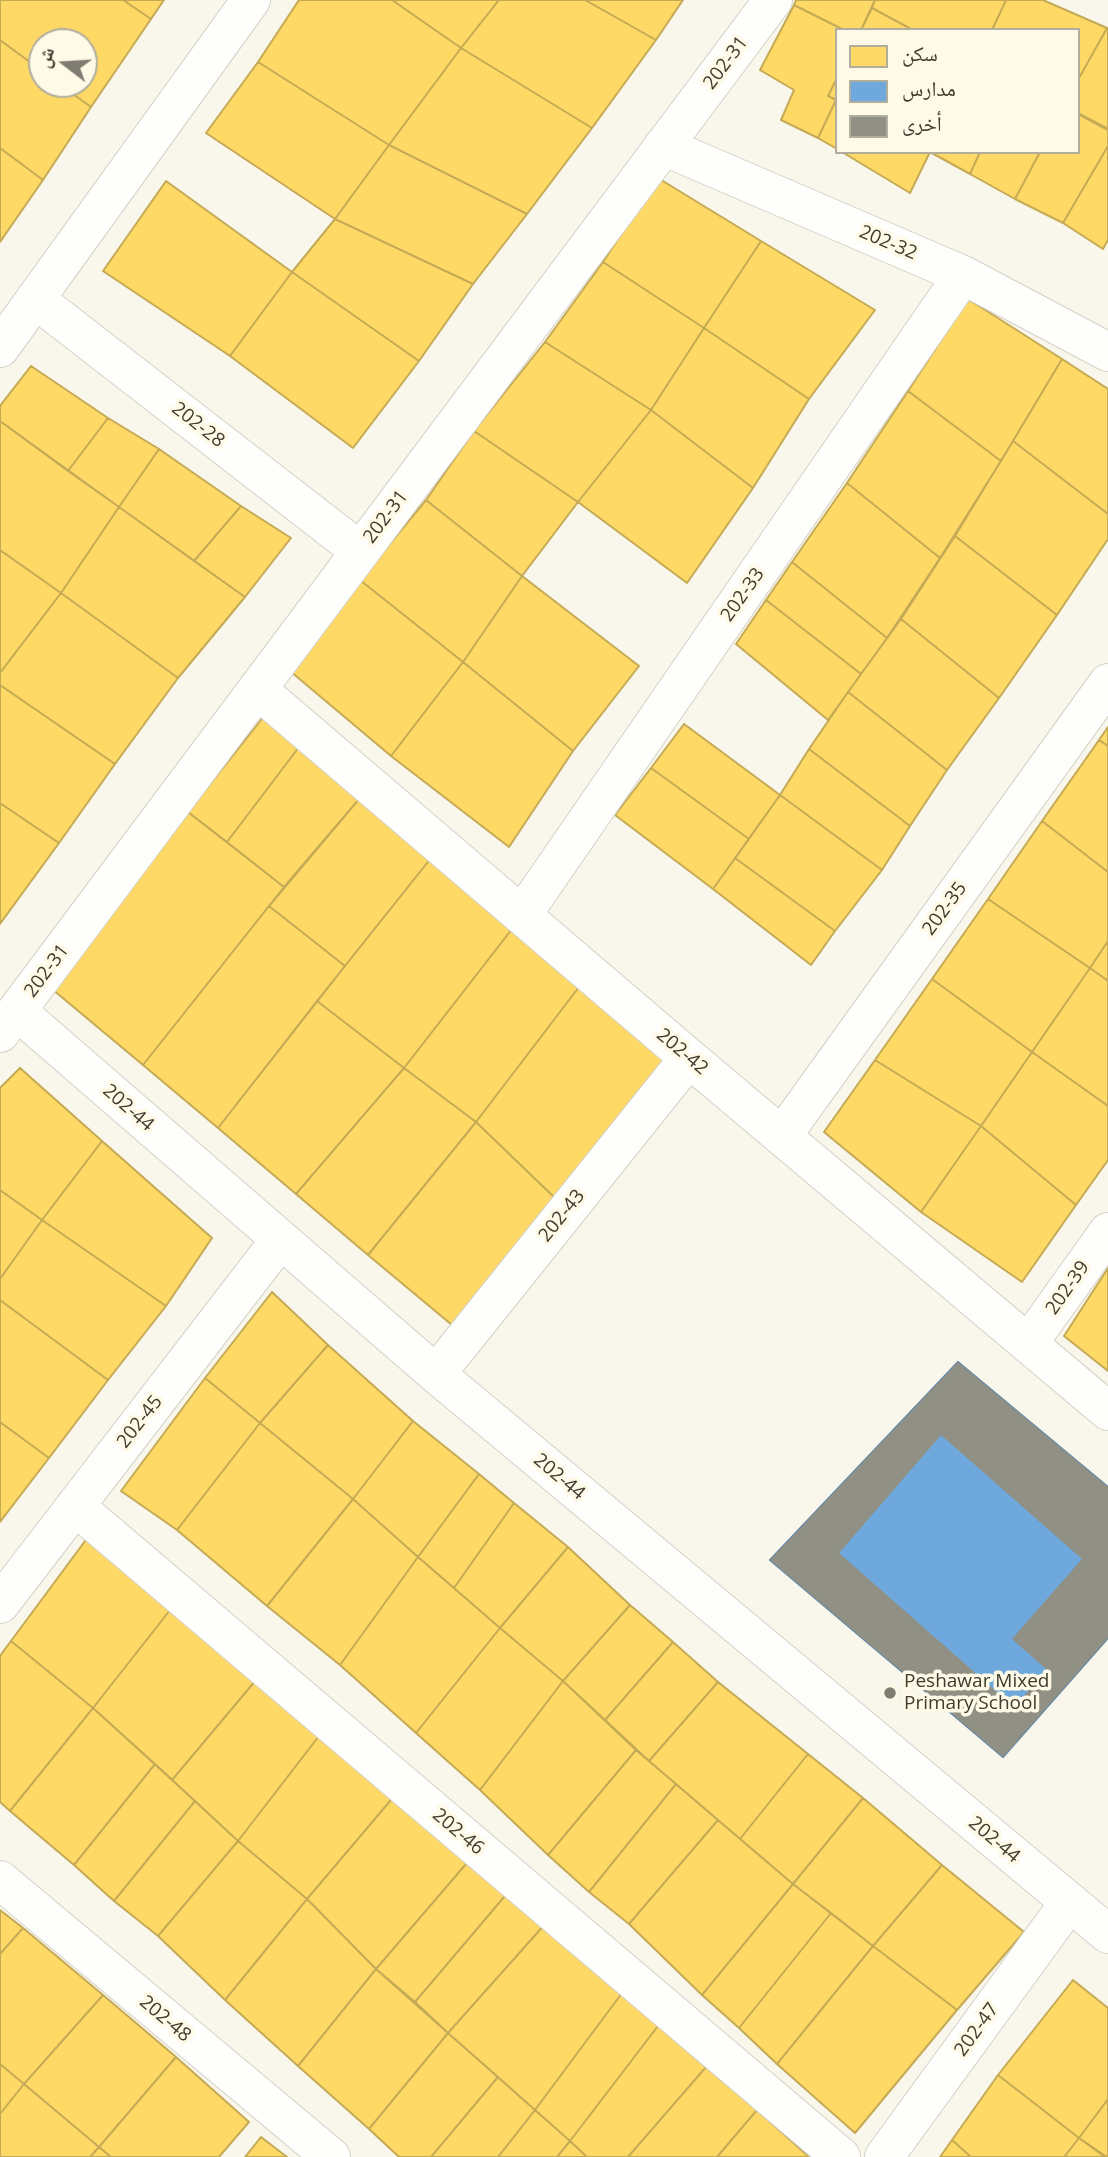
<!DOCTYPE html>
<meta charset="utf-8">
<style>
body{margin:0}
#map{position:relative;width:1108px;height:2157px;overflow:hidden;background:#f9f6ec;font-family:"Open Sans","Noto Naskh Arabic",sans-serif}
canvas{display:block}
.legend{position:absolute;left:835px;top:28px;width:245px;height:126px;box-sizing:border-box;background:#fefae7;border:2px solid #b1ae9d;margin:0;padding:9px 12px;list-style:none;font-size:21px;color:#3e3b2f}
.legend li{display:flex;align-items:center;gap:14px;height:35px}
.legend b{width:35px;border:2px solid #b1ae9d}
.north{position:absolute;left:28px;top:28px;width:70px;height:70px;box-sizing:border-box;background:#fefae7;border:2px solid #b1ae9d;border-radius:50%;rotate:287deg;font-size:19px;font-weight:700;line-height:28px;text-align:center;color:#3e3b2f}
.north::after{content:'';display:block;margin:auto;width:24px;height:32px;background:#7f7c71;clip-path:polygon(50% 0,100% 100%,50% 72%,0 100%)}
</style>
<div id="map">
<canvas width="1108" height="2157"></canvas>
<ul class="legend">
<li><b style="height:19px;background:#ffd966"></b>سكن</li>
<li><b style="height:19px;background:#6fa8dc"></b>مدارس</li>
<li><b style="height:19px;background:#909084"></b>أخرى</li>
</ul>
<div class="north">ش</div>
</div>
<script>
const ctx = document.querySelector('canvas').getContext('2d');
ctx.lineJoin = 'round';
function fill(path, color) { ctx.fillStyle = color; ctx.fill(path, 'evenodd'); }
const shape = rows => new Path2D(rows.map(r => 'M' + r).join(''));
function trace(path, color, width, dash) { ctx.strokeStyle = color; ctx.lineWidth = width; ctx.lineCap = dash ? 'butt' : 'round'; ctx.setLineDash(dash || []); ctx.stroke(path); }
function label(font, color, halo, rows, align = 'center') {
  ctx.font = font + ' "Open Sans",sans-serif'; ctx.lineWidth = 7; ctx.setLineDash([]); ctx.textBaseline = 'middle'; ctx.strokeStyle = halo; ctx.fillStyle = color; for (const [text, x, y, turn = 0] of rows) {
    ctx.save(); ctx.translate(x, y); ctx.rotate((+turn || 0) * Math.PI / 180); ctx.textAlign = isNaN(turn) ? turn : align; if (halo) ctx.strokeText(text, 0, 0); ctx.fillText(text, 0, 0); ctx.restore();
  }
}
const homes = shape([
 [0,0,123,0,151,19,91,107,59,84,84,84,84,42,42,42,42,71,0,40,0,0],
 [123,0,164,0,151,19,123,0],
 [299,0,392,0,461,48,389,145,258,62,299,0],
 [392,0,499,0,461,48,392,0],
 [499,0,585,0,656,40,592,128,461,48,499,0],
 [585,0,683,0,656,40,585,0],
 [796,0,875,0,861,30,844,30,794,5,796,0],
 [875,0,1006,0,992,30,913,30,872,8,875,0],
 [1006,0,1043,0,1107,28,1078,80,1078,30,992,30,1006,0],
 [794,5,844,30,837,30,837,78,828,96,836,100,818,138,781,120,794,90,760,70,794,5],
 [872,8,913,30,861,30,872,8],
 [1107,28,1108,29,1108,129,1078,113,1078,80,1107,28],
 [0,40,42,71,42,84,59,84,91,107,43,180,0,148,0,40],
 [461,48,592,128,527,214,389,145,461,48],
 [258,62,389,145,335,219,206,133,258,62],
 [837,78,837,149,818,138,836,100,828,96,837,78],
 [1078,114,1108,130,1108,146,1063,223,1015,199,1040,152,1078,152,1078,114],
 [389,145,527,214,473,284,335,219,389,145],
 [1108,146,1108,240,1103,249,1063,223,1108,146],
 [0,148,43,180,0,242,0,148],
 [842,152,930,152,910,193,842,152],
 [930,152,980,152,970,174,930,152],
 [980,152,1040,152,1015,199,970,174,980,152],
 [658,178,761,241,704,328,603,262,658,178],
 [166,181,292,272,230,356,103,271,166,181],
 [335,219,473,284,419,361,292,272,335,219],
 [761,241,875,310,809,399,704,328,761,241],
 [603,262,704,328,651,410,545,342,603,262],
 [292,272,419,361,353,448,230,356,292,272],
 [968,299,1062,359,1001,461,908,391,968,299],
 [704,328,809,399,753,488,651,410,704,328],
 [545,342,651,410,578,502,474,431,545,342],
 [1062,359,1108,389,1108,514,1013,441,1062,359],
 [31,366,108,418,68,471,0,421,0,406,31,366],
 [908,391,1001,461,940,558,847,483,908,391],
 [651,410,753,488,687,583,578,502,651,410],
 [108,418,159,449,119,507,68,471,108,418],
 [0,421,119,507,61,593,0,550,0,421],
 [474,431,578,502,522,576,426,500,474,431],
 [1013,441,1108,514,1108,539,1057,615,955,536,1013,441],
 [159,449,241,506,194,561,119,507,159,449],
 [847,483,940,558,887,638,792,562,847,483],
 [426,500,522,576,463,662,360,580,426,500],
 [241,506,291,538,245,597,194,561,241,506],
 [119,507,245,597,178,678,61,593,119,507],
 [955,536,1057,615,999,698,901,619,955,536],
 [0,550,61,593,0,673,0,550],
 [792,562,887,638,861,674,766,600,792,562],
 [522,576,639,666,573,751,463,662,522,576],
 [360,580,463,662,391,756,290,671,360,580],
 [61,593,178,678,115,764,0,685,0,673,61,593],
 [766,600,861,674,828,720,736,644,766,600],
 [901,619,999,698,947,770,848,692,901,619],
 [463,662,573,751,509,847,391,756,463,662],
 [0,685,115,764,59,843,0,803,0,685],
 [848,692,947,770,910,826,809,749,848,692],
 [265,715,299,747,227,842,188,812,265,715],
 [684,724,780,795,749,839,651,768,684,724],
 [1108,727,1108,746,1099,740,1108,727],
 [1099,740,1108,746,1108,872,1042,821,1099,740],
 [299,747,360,798,284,887,227,842,299,747],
 [809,749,910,826,882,870,780,795,809,749],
 [651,768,749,839,713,889,615,815,651,768],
 [780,795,882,870,835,931,735,858,780,795],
 [360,798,431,858,345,966,269,906,360,798],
 [0,803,59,843,0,924,0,803],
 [188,812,284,887,143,1065,52,989,188,812],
 [1042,821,1108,872,1108,941,1090,968,988,899,1042,821],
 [431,858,512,929,404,1068,317,1001,431,858],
 [735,858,835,931,811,965,713,889,735,858],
 [988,899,1090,968,1032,1052,932,979,988,899],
 [269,906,345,966,218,1128,143,1065,269,906],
 [512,929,579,987,476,1122,404,1068,512,929],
 [1108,941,1108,981,1090,968,1108,941],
 [1090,968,1108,981,1108,1106,1032,1052,1090,968],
 [932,979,1032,1052,981,1126,875,1060,932,979],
 [579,987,666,1058,556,1199,476,1122,579,987],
 [317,1001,404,1068,296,1194,218,1128,317,1001],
 [1032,1052,1108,1106,1108,1160,1076,1205,981,1126,1032,1052],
 [875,1060,981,1126,921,1212,824,1132,875,1060],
 [20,1068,102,1141,42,1220,0,1190,0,1088,20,1068],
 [404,1068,476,1122,368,1255,296,1194,404,1068],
 [476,1122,556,1199,452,1325,368,1255,476,1122],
 [981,1126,1076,1205,1022,1282,921,1212,981,1126],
 [102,1141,212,1238,166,1306,42,1220,102,1141],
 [0,1190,42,1220,0,1279,0,1190],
 [42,1220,166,1306,108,1380,0,1300,0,1279,42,1220],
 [1108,1268,1108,1371,1064,1336,1108,1268],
 [272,1292,328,1345,260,1423,205,1378,272,1292],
 [0,1300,108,1380,49,1458,0,1422,0,1300],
 [328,1345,413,1421,353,1499,260,1423,328,1345],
 [205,1378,260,1423,177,1530,121,1491,205,1378],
 [413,1421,479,1474,418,1557,353,1499,413,1421],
 [0,1422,49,1458,0,1522,0,1422],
 [260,1423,353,1499,267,1606,177,1530,260,1423],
 [479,1474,514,1503,454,1588,418,1557,479,1474],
 [353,1499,418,1557,340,1665,267,1606,353,1499],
 [514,1503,568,1547,500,1628,454,1588,514,1503],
 [88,1537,174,1605,93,1708,11,1641,88,1537],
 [568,1547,630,1605,563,1681,500,1628,568,1547],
 [418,1557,500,1628,416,1733,340,1665,418,1557],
 [174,1605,256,1680,172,1780,93,1708,174,1605],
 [630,1605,673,1642,605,1720,563,1681,630,1605],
 [500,1628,563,1681,480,1790,416,1733,500,1628],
 [11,1641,93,1708,10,1811,0,1802,0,1656,11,1641],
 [673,1642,718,1682,649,1761,605,1720,673,1642],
 [256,1680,319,1736,238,1841,172,1780,256,1680],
 [563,1681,636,1750,548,1855,480,1790,563,1681],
 [718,1682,808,1754,740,1839,649,1761,718,1682],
 [93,1708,155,1764,74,1865,10,1811,93,1708],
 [319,1736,396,1794,307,1899,238,1841,319,1736],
 [636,1750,676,1784,589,1892,548,1855,636,1750],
 [808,1754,863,1798,793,1884,740,1839,808,1754],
 [155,1764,195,1801,114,1901,74,1865,155,1764],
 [676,1784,718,1820,629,1924,589,1892,676,1784],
 [396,1794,472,1857,376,1969,307,1899,396,1794],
 [863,1798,942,1865,873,1946,793,1884,863,1798],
 [195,1801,238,1841,158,1936,114,1901,195,1801],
 [718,1820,793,1884,702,1995,629,1924,718,1820],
 [238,1841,307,1899,225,2000,158,1936,238,1841],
 [472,1857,510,1890,415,2002,376,1969,472,1857],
 [942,1865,1024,1932,957,2010,873,1946,942,1865],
 [793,1884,831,1913,739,2028,702,1995,793,1884],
 [510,1890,546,1923,448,2033,415,2002,510,1890],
 [307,1899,376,1969,298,2066,225,2000,307,1899],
 [0,1910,23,1928,0,1954,0,1910],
 [831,1913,873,1946,777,2064,739,2028,831,1913],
 [546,1923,622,1993,535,2110,448,2033,546,1923],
 [23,1928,103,1995,24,2084,0,2064,0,1954,23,1928],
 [873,1946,957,2010,855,2133,777,2064,873,1946],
 [376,1969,448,2033,369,2129,298,2066,376,1969],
 [1073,1980,1108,2008,1108,2099,1079,2138,998,2075,1073,1980],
 [622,1993,658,2026,570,2141,535,2110,622,1993],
 [103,1995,176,2057,99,2147,24,2084,103,1995],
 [658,2026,706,2067,628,2157,587,2157,570,2141,658,2026],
 [448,2033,498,2077,431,2157,399,2157,369,2129,448,2033],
 [176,2057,249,2122,219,2157,111,2157,99,2147,176,2057],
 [0,2064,24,2084,0,2114,0,2064],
 [706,2067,757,2110,717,2157,628,2157,706,2067],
 [998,2075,1079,2138,1064,2157,971,2157,952,2140,998,2075],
 [498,2077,535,2110,498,2157,431,2157,498,2077],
 [24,2084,99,2147,90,2157,0,2157,0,2114,24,2084],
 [1108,2099,1108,2157,1107,2157,1079,2138,1108,2099],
 [535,2110,570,2141,557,2157,498,2157,535,2110],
 [757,2110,809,2157,717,2157,757,2110],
 [261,2137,287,2157,245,2157,261,2137],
 [1079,2138,1105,2157,1064,2157,1079,2138],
 [952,2140,971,2157,940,2157,952,2140],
 [570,2141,587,2157,557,2157,570,2141],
 [99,2147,111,2157,90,2157,99,2147]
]);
const schools = shape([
 [958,1362,1108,1487,1108,1638,1003,1757,770,1560,958,1362]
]);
const building = shape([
 [958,1362,1108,1487,1108,1638,1003,1757,770,1560],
 [941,1435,1082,1559,1012,1639,1047,1670,1014,1707,839,1553]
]);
const minor = shape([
 [663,146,963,275,1108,352],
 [35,299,360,551],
 [0,348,251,0],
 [257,689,689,1058,1108,1411],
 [522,915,963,275],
 [17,1011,436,1374,1108,1934],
 [0,1033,773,0],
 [782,1136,1108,683],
 [1028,1344,1108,1232],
 [436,1374,689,1058],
 [75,1506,841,2157],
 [0,1604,280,1240],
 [0,1880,331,2157],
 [884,2157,1069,1903]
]);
const markers = [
 [890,1693,7,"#7f7c71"]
];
const streetNames = [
 ["202-31",726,63,-53],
 ["202-32",888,243,23],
 ["202-28",198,425,38],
 ["202-31",386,517,-53],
 ["202-33",743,595,-55],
 ["202-35",945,909,-54],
 ["202-31",47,971,-53],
 ["202-42",682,1052,40],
 ["202-44",128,1108,41],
 ["202-43",562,1216,-51],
 ["202-39",1068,1288,-55],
 ["202-45",140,1422,-52],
 ["202-44",559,1477,40],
 ["202-46",458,1832,40],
 ["202-44",994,1840,40],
 ["202-48",165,2019,40],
 ["202-47",977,2030,-54]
];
const poiNames = [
 ["Peshawar Mixed",904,1682],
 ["Primary School",904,1704]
];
fill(homes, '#ffd966');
trace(homes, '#c5aa56', 2);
fill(schools, '#6fa8dc');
trace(schools, '#6087a8', 2);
fill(building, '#909084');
trace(minor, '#d4d1c7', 40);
trace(minor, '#fefefc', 38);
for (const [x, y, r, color] of markers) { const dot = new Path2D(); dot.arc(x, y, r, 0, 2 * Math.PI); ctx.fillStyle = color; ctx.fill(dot); trace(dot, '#fefae7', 2.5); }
label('19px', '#3e3b2f', '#fefae7', streetNames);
label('19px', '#3e3b2f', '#fefae7', poiNames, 'left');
</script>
